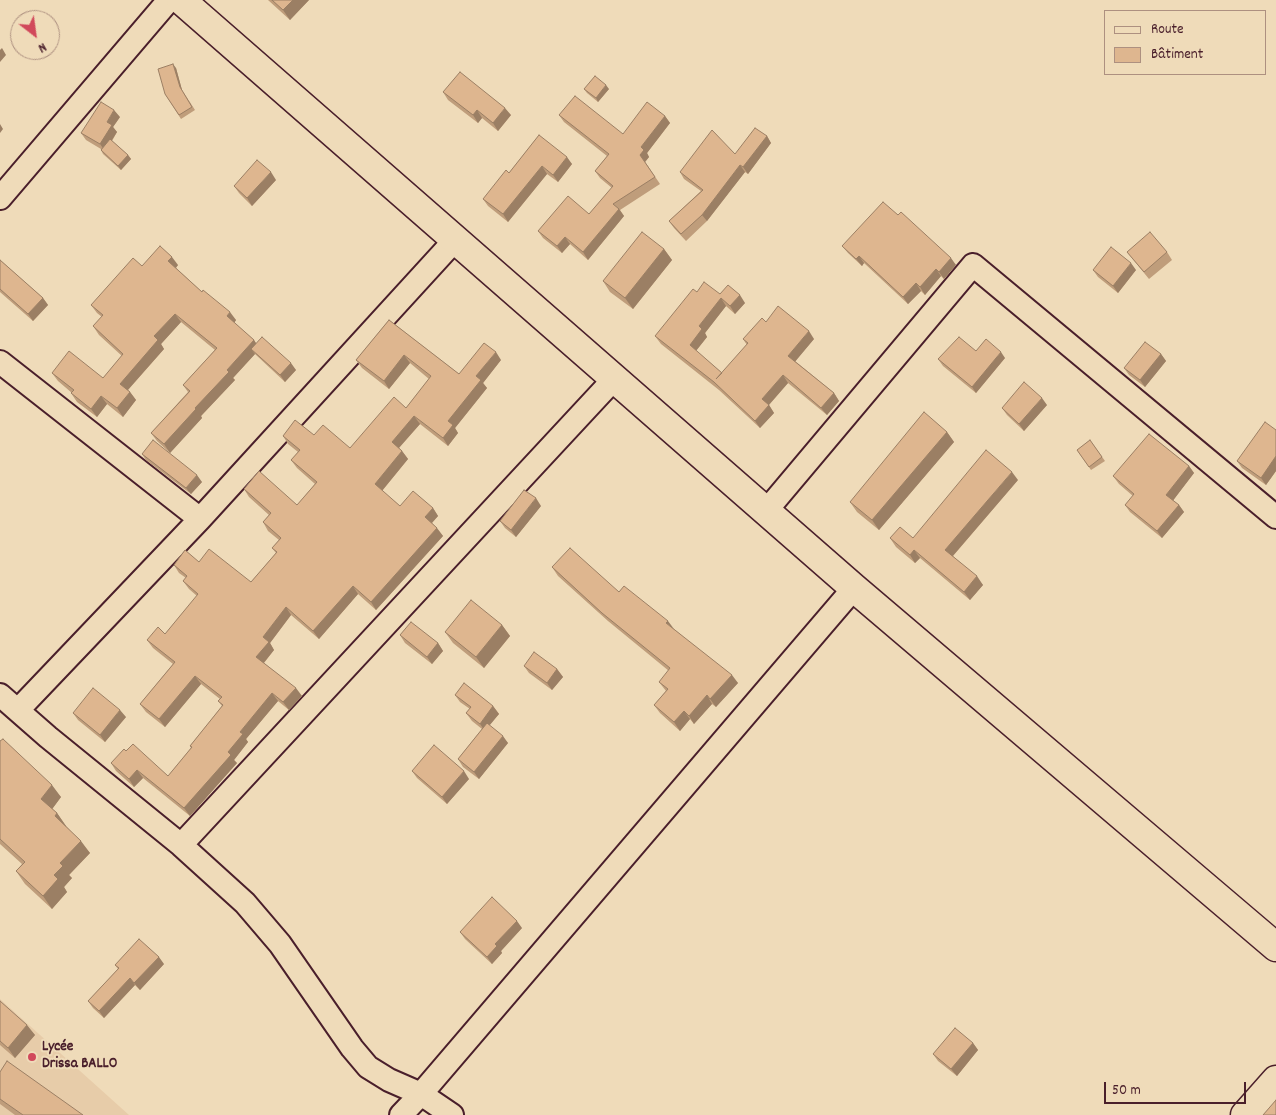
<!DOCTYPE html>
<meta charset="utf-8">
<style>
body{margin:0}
#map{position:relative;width:1276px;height:1115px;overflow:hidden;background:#efdbb9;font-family:Dekko,sans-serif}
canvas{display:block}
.legend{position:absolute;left:1104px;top:10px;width:162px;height:65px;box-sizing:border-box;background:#efdbb9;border:1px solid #ad9080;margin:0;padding:6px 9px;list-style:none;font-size:15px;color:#4a1f2b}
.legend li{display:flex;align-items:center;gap:10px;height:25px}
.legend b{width:25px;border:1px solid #ad9080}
.north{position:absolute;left:10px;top:10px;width:50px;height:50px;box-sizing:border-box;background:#efdbb9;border:1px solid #ad9080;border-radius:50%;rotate:150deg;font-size:14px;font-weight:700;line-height:20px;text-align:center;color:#4a1f2b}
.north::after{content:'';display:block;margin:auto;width:18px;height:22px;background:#d1495b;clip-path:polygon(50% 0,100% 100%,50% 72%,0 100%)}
.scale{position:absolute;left:1104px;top:1082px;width:142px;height:22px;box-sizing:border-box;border:2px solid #4a1f2b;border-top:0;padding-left:6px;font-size:15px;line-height:18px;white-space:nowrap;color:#4a1f2b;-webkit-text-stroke:4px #efdbb9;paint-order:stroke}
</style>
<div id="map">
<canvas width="1276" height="1115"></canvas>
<ul class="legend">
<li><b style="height:6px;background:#efdbb9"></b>Route</li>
<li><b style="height:14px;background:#deb68f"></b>Bâtiment</li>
</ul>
<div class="north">N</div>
<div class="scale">50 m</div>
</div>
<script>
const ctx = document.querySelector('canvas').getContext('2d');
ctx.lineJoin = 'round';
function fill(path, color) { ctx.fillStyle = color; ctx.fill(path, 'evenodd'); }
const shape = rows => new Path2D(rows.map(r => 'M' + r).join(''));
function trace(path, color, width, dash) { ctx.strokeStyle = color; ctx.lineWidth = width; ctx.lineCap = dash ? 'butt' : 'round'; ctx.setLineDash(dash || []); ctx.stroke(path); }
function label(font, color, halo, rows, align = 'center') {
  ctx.font = font + ' Dekko,sans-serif'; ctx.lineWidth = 4; ctx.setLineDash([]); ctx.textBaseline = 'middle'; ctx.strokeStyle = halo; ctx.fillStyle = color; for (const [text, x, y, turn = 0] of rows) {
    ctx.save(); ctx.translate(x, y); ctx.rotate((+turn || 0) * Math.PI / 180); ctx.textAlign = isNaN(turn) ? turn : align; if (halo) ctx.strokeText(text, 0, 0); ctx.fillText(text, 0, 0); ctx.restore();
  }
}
const built = shape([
 [0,999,129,1115,0,1115]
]);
const minor = shape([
 [0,198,169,0],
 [0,362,200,519],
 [766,511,973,265,1276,517],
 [0,695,48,737,181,845,245,903,280,944,352,1048,368,1067,389,1080,421,1094,452,1115],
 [18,710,200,519,455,240],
 [181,845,614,379],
 [401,1115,421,1094,854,588]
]);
const tertiary = shape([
 [181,0,854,588,1276,947],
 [1245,1115,1276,1080]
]);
const wall = shape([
 [268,0,309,0,290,20],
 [176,68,182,90,195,110,181,119,165,94],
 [584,89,609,89,598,102,587,93],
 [443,92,511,115,498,131,482,118,478,123,448,100],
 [559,115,623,134,665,116,670,123,647,153,649,157,645,162,660,184,620,210,624,216,588,260,570,244,562,253,543,238,538,231,589,214,612,188,600,178,595,171,607,156,564,122],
 [120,117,113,127,117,132,112,141,128,155,131,159,121,170,103,154,101,150,101,149,86,140,81,133],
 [539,135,572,164,558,182,547,174,508,222,488,206,483,199,509,173],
 [767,136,771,143,748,174,745,172,707,221,686,241,674,228,669,221,701,191,684,179,680,172,735,154],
 [276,180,252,206,239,193,234,186],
 [898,215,956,265,944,279,941,276,925,295,921,291,908,304,864,263,862,266,848,253,842,246],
 [664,249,672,260,633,309,610,292,603,281],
 [1127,252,1167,252,1172,260,1149,279],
 [0,260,43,298,48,305,33,321,0,292],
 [178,265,176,268,202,292,236,320,234,323,254,340,256,344,296,370,285,382,255,354,233,378,235,380,201,416,202,418,170,453,157,441,151,433,188,392,183,385,215,350,181,322,161,344,164,349,128,390,130,392,136,400,123,417,107,404,97,417,77,402,71,393,72,393,58,381,52,373,103,378,122,356,99,335,93,326,102,317,97,313,91,305,142,266],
 [1093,270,1136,270,1118,293,1098,277],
 [697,292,720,294,745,303,735,314,726,306,705,333,707,337,696,351,722,373,747,345,743,339,766,322,814,339,795,361,834,393,839,401,827,415,788,383,769,405,774,413,760,428,719,390,661,344,655,336],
 [389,320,459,374,501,360,483,383,487,388,455,428,458,433,448,446,420,424,399,448,402,451,408,459,382,491,400,506,433,508,438,516,432,523,443,536,376,610,358,594,319,639,291,615,270,643,274,650,264,663,302,696,289,710,278,701,246,739,248,742,234,760,237,763,190,816,143,778,134,787,116,771,111,763,126,751,168,776,191,748,190,746,222,706,218,701,220,699,201,684,165,727,146,712,140,704,173,664,153,648,147,640,165,634,197,596,189,589,183,581,186,578,179,573,174,565,199,562,251,582,276,553,272,548,279,540,268,531,263,522,269,515,249,497,244,489,297,505,315,484,297,468,291,460,298,452,288,444,283,436,314,435,350,448,406,408,429,379,410,363,389,389,362,368,356,360],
 [976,351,1005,358,976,393,943,366,938,359],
 [1161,354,1166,361,1145,387,1129,375,1124,368],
 [1047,405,1024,431,1007,415,1002,408],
 [1276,430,1276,471,1266,485,1242,468,1237,461],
 [947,432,954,442,879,530,857,512,850,502],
 [1090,440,1105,461,1091,470,1077,450],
 [142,454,202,482,191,494,146,460],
 [1189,466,1194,473,1173,500,1179,505,1184,512,1162,538,1130,512,1125,505,1133,496,1119,484,1113,476],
 [1018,480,953,556,983,585,970,600,920,558,915,563,896,547,890,538,913,538],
 [541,506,516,537,505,528,500,521],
 [552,567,619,592,674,629,738,683,716,707,712,704,694,724,690,719,680,731,660,713,654,705,666,691,659,682,669,671,608,621,558,576],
 [502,625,510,636,484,668,453,643,445,632],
 [400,635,438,643,443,651,432,664,405,643],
 [524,666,557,669,563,677,552,690,529,673],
 [455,695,493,706,499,714,489,725,508,743,479,779,463,767,458,759,482,729,472,721,466,713,470,709,460,702],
 [73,713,126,717,105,742,78,720],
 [0,741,61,797,52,809,57,813,66,826,90,853,69,875,72,878,64,887,67,892,52,909,25,884,16,871,22,864,0,844],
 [412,771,469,779,447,804,417,778],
 [522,928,501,951,502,953,492,964,465,939,460,932],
 [164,964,140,990,135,985,104,1018,93,1008,88,1001,118,969,115,965],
 [0,1001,35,1035,15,1058,0,1045],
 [973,1043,978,1050,957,1076,938,1061,933,1054],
 [0,1072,83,1115,15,1115,0,1104]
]);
const shadedWall = shape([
 [293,0,309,0,290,20,283,10],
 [2,48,6,55,0,62,0,50],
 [173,64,176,68,182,90,195,110,180,87],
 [606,85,609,89,598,102,596,98],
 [505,108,511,115,498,131,493,123],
 [114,110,120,117,113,127,117,132,105,151,100,144,107,122],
 [477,110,482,118,478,123,473,115],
 [665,116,670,123,647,153,649,157,645,162,660,184,640,155,641,147],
 [0,124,3,129,0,133],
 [767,136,771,143,748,174,743,167],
 [128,155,131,159,121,170,118,166],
 [567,157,572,164,558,182,553,175],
 [740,165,745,172,707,221,702,215],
 [542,166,547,174,508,222,503,214],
 [271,172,276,180,252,206,247,198],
 [619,209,624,216,588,260,583,252],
 [565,237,570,244,562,253,557,246],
 [664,249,672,260,633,309,625,298],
 [859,256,864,263,862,266,856,259],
 [172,257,178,265,174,270,168,261],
 [951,258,956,265,944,279,939,272],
 [1131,263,1136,270,1118,293,1113,286],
 [936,269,941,276,925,295,920,287],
 [916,283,921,291,908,304,903,297],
 [740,295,745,303,735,314,730,306],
 [43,298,48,305,33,321,28,314],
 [721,298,726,306,705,333,707,337,695,352,690,345,699,326],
 [230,312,236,320,233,325,227,316],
 [175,314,181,322,161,344,164,349,126,392,120,384,154,336],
 [809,331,814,339,794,363,788,356],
 [254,340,260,349,251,349,255,354,233,378,235,380,201,416,202,418,170,453,164,444,195,408,227,370],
 [496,352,501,360,483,383,487,388,455,428,458,433,448,446,443,438,448,421,476,376],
 [1001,352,1005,358,976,393,972,387],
 [1161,354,1166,361,1145,387,1140,380],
 [404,355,410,363,389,389,384,381],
 [291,363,296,370,285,382,280,375],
 [783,375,788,383,767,407,762,399],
 [130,392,136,400,123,417,117,408],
 [834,393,839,401,827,415,821,408],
 [101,396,107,404,97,417,91,409],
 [1042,398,1047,405,1024,431,1019,424],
 [769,405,774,413,760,428,755,421],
 [414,416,420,424,397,450,392,442],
 [947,432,954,442,879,530,872,520],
 [402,451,408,459,381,492,375,484],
 [1276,456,1276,471,1266,485,1261,478],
 [1189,466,1194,473,1172,502,1166,495],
 [1012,472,1018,480,951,558,945,550],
 [197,475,202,482,191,494,186,488],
 [536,498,541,506,516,537,511,530],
 [1179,505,1184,512,1162,538,1157,531],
 [433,508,438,516,430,525,425,517],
 [437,528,443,536,376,610,371,602],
 [914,550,920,558,915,563,910,555],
 [977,576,983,585,970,600,964,592],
 [353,586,358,594,319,639,313,631],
 [286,607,291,615,270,643,274,650,262,665,256,657,263,637],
 [668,621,674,629,666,623],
 [502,625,510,636,484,668,476,657],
 [438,643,443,651,432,664,427,657],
 [557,669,563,677,552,690,547,683],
 [732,675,738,683,716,707,710,699],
 [195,676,201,684,165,727,159,719],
 [296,688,302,696,289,710,283,702],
 [272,693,278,701,246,739,248,742,234,760,237,763,190,816,184,808,228,752,240,732],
 [707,695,712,704,694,724,689,716],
 [493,706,499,714,485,731,480,724],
 [120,710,126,717,105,742,100,735],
 [684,711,690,719,680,731,674,722],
 [503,736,508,743,479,779,474,772],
 [137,770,143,778,134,787,129,779],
 [464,771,469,779,447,804,442,797],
 [52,785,61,797,50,812,41,799],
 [57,813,66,826,64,829,55,816],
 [81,841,90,853,69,875,72,878,64,887,67,892,52,909,43,896,60,863],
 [517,921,522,928,501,951,502,953,492,964,487,957,495,944],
 [159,957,164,964,140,990,134,983],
 [130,978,135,985,104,1018,99,1011],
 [27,1025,35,1035,15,1058,8,1048],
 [973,1043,978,1050,957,1076,951,1069]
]);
const building = shape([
 [272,0,293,0,283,10,272,0],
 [173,64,180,87,192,107,179,115,165,94,158,69,173,64],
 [460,72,505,108,493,123,477,110,473,115,443,92,460,72],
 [595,76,606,85,596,98,584,89,595,76],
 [575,96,623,134,647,102,665,116,641,147,644,150,640,155,655,177,613,204,619,209,583,252,565,237,557,246,538,231,568,196,589,214,613,186,595,171,609,154,559,115,575,96],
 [101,102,114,110,107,122,112,125,100,144,81,133,101,102],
 [755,128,767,136,743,167,740,165,702,215,681,234,669,221,703,190,680,172,712,130,735,154,755,128],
 [539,135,567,157,553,175,542,166,503,214,483,199,506,170,509,173,539,135],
 [110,139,128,155,118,166,101,150,110,139],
 [257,160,271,172,247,198,234,186,257,160],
 [883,202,898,215,901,212,951,258,939,272,936,269,920,287,916,283,903,297,859,256,856,259,842,246,883,202],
 [642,232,664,249,625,298,603,281,642,232],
 [1150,232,1167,252,1144,272,1127,252,1150,232],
 [160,246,172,257,168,261,202,292,203,290,230,312,227,316,254,340,227,370,229,372,195,408,196,409,164,444,151,433,190,391,183,385,217,348,175,314,154,336,158,340,120,384,130,392,117,408,101,396,91,409,71,393,74,390,52,373,69,351,103,378,123,354,93,326,103,315,91,305,133,258,142,266,160,246],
 [1111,247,1131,263,1113,286,1093,270,1111,247],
 [0,260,43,298,28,314,0,289,0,260],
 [704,282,720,294,728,285,740,295,730,306,721,298,699,326,702,329,690,345,722,373,716,379,748,343,743,339,762,318,766,322,778,306,809,331,788,356,834,393,821,408,783,375,762,399,769,405,755,421,714,382,655,336,693,289,697,292,704,282],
 [389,320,459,374,484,343,496,352,476,376,481,380,448,421,453,425,443,438,414,416,392,442,402,451,375,484,400,506,413,491,433,508,425,517,437,528,371,602,353,586,313,631,286,607,263,637,269,642,256,657,296,688,283,702,272,693,240,732,243,734,228,752,231,755,184,808,137,770,129,779,111,763,124,749,126,751,133,744,168,776,192,747,190,746,223,705,218,701,222,697,195,676,159,719,140,704,175,662,147,640,158,627,165,634,198,594,183,581,187,576,174,565,185,550,199,562,209,549,251,582,277,552,272,548,281,538,263,522,271,513,244,489,259,471,297,505,317,482,291,460,300,450,283,436,295,420,314,435,323,425,350,448,394,397,406,408,431,376,404,355,384,381,356,360,389,320],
 [262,337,291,363,280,375,251,349,262,337],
 [959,337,976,351,986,339,1001,352,972,387,938,359,959,337],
 [1145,342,1161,354,1140,380,1124,368,1145,342],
 [1024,382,1042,398,1019,424,1002,408,1024,382],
 [924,412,947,432,872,520,850,502,924,412],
 [1265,422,1276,430,1276,456,1261,478,1237,461,1265,422],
 [1149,434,1189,466,1166,495,1179,505,1157,531,1125,505,1134,494,1113,476,1149,434],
 [153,440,197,475,186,488,142,454,153,440],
 [1090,440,1102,457,1089,467,1077,450,1090,440],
 [986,450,1012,472,945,550,977,576,964,592,914,550,910,555,890,538,900,527,913,538,986,450],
 [524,490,536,498,511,530,500,521,524,490],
 [570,548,619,592,624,586,668,621,666,623,732,675,710,699,707,695,689,716,684,711,674,722,654,705,668,689,659,682,670,668,602,613,552,567,570,548],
 [471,600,502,625,476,657,445,632,471,600],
 [411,622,438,643,427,657,400,635,411,622],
 [534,652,557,669,547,683,524,666,534,652],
 [464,683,493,706,480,724,466,713,471,707,455,695,464,683],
 [93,688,120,710,100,735,73,713,93,688],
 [487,723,503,736,474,772,458,759,487,723],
 [3,739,52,785,41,799,57,813,55,816,81,841,60,863,63,866,54,875,58,879,43,896,16,871,25,862,0,839,0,741,3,739],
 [434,745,464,771,442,797,412,771,434,745],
 [492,897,517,921,495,944,497,946,487,957,460,932,492,897],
 [139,939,159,957,134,983,130,978,99,1011,88,1001,119,968,115,965,139,939],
 [0,1001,27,1025,8,1048,0,1041,0,1001],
 [955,1028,973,1043,951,1069,933,1054,955,1028],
 [7,1061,83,1115,23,1115,0,1099,0,1072,7,1061],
 [1276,1100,1276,1115,1263,1115,1276,1100]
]);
const markers = [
 [32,1057,5,"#d1495b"]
];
const poiNames = [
 ["Lycée",42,1048],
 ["Drissa BALLO",42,1065]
];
fill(built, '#e7cca9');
trace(minor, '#4a1f2b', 26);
trace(tertiary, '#4a1f2b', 31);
trace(minor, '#efdbb9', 22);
trace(tertiary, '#efdbb9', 28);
fill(wall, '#bf9d7b');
fill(shadedWall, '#9b7f64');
fill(building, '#deb68f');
trace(building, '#9b7f64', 1);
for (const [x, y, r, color] of markers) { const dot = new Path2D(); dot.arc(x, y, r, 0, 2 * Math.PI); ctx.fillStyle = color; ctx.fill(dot); trace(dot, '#efdbb9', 2); }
label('bold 15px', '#4a1f2b', '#efdbb9', poiNames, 'left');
</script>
